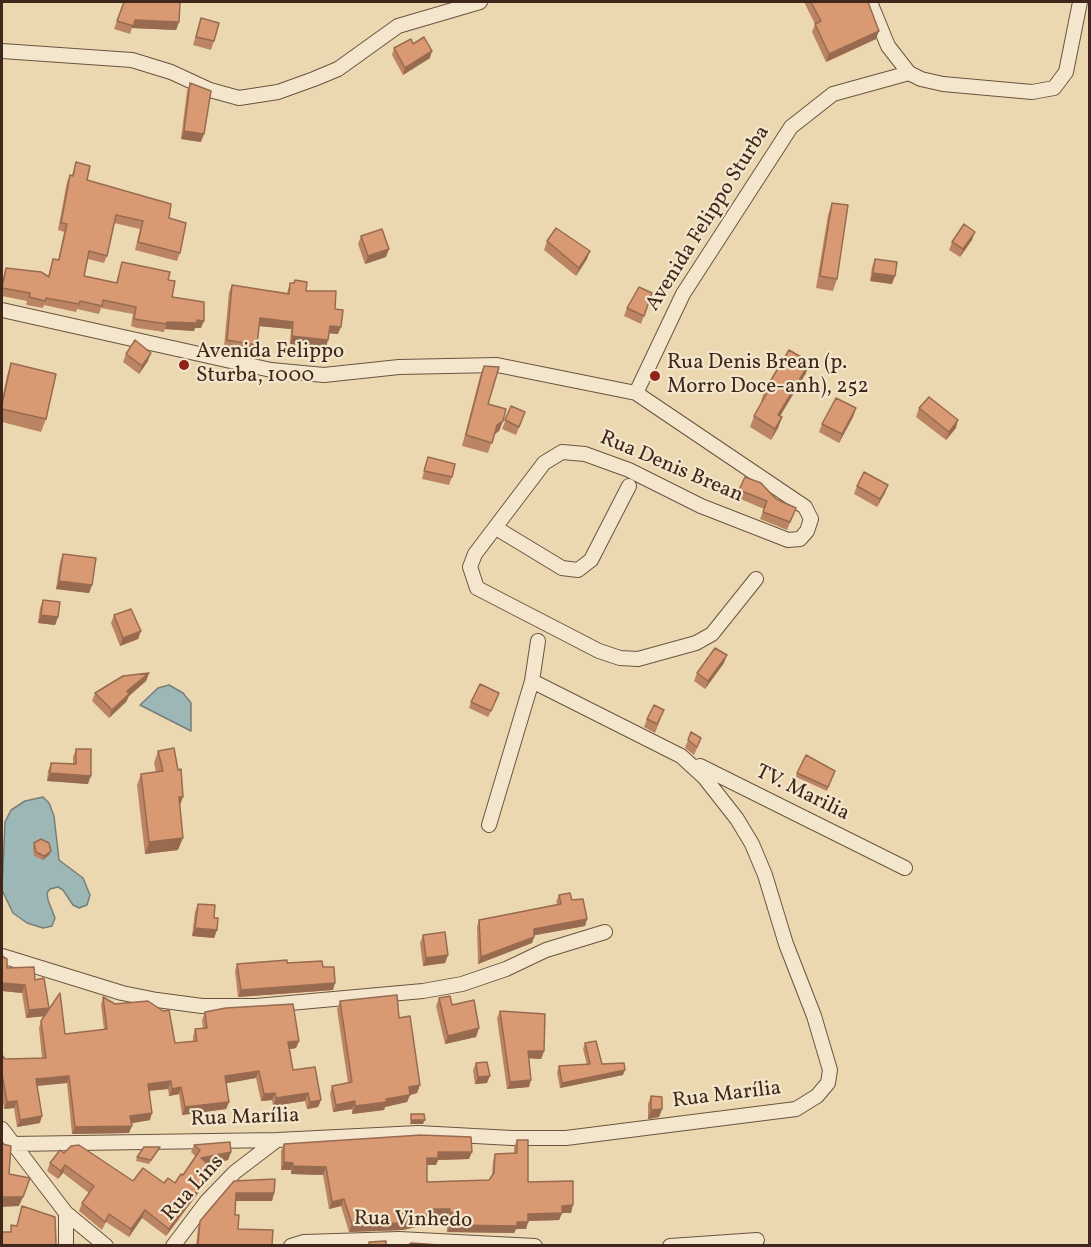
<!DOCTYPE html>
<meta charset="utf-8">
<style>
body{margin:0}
#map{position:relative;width:1091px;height:1247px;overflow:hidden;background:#ecd8b0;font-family:Vollkorn,serif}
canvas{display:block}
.frame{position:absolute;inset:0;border:3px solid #3f281b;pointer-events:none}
</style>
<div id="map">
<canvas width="1091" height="1247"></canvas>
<div class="frame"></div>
</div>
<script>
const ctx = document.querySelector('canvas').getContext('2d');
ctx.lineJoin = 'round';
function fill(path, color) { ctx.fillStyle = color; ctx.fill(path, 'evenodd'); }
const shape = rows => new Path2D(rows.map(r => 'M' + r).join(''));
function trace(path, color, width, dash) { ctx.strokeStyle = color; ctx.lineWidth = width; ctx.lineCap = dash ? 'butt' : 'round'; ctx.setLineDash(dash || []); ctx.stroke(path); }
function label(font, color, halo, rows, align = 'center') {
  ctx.font = font + ' Vollkorn,serif'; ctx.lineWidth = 4.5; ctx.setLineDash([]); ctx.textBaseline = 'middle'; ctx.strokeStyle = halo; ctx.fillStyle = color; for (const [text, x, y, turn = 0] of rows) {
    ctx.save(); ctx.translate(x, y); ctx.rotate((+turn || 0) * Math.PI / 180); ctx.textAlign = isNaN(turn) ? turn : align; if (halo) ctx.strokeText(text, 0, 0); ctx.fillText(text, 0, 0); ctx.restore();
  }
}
const water = shape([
 [169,685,183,693,191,703,191,731,140,705,158,688,169,685],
 [43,797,49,803,54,816,59,860,83,878,90,895,87,905,79,908,73,905,63,890,58,887,50,889,47,893,48,900,55,918,52,926,43,928,27,923,13,913,2,890,5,822,11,810,25,801,43,797]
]);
const street = shape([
 [870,2,888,46,909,73,921,79,943,84,1032,92,1054,88,1066,72,1080,2],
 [2,51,132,60,171,72,210,90,239,98,278,92,314,79,338,69,398,26,480,2],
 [2,310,271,370,324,375,399,367,497,365,636,393,805,507,811,519,807,531,800,539,788,540,701,506,629,470,585,454,562,452,544,463,475,554,470,567,477,588,599,651,620,658,638,659,696,643,712,634,756,579],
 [636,393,683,294,791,127,833,94,909,73],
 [496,528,562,568,578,570,591,560,629,486],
 [532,681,538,641],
 [700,766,905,868],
 [2,956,122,993,157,1000,202,1006,256,1006,423,991,462,984,506,969,546,950,605,932],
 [2,1129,66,1213,106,1246],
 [12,1144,277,1140,418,1133,512,1138,566,1138,796,1109,817,1096,828,1083,830,1070,814,1016,786,944,765,875,752,844,737,819,704,777,681,756,532,681,489,825],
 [66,1213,66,1246],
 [173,1246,207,1201,235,1172,277,1140],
 [291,1246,304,1242,399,1239,535,1246],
 [670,1246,757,1240]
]);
const wall = shape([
 [124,2,179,22,176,30,132,28,130,34,114,29],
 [804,2,868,2,876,39,826,62,812,32,815,24],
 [201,18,214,41,211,50,193,45],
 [413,44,430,58,403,75,392,55,394,48],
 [190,83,201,142,181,139,187,91],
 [76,162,87,180,169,218,180,253,177,261,135,250,140,229,114,223,107,256,104,263,88,259,84,276,116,283,122,262,168,280,172,297,201,328,195,328,194,331,165,329,164,332,137,328,131,326,133,314,101,308,99,314,77,309,76,312,44,305,43,308,26,305,27,301,2,296,2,282,6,268,48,276,53,259,58,260,64,232,58,230,67,182,70,175,72,175],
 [832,203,837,279,833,291,816,288,828,215],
 [361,236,386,257,365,264,358,244],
 [972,240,960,257,949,250,952,242],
 [547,241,587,259,576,276,544,250],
 [875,259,892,284,870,281,872,267],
 [295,280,306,291,335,309,338,334,329,333,326,347,290,344,291,329,259,326,257,345,255,352,224,347,229,292,232,285,287,293,290,283,294,283],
 [652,293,641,324,624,316,627,308],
 [126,354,148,361,139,374,123,362],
 [11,363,46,419,41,432,2,422,2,399,7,376],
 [484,366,488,404,503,421,499,431,494,435,488,453,462,446,480,376],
 [806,373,780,416,782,417,778,428,771,440,750,427,754,416,762,402,761,401,765,390],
 [511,406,525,412,516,435,502,429],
 [856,408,853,417,839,443,819,432,822,424],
 [919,408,956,428,946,440,916,417],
 [428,457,452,477,449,485,422,479],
 [745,477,776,499,796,508,787,530,760,519,764,509,736,497],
 [888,485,885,493,877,507,854,494,857,486],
 [63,554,92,585,89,593,56,589,60,562],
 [43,600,58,617,55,625,38,623,40,608],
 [114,615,141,631,138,639,120,646,111,623],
 [724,663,705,689,694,681,697,673],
 [149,673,146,681,129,696,126,702,109,718,92,701,95,693],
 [497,699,488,717,469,708,471,702],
 [661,718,655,733,644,727,647,719],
 [691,732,698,746,694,755,685,748],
 [76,749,88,784,47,781,48,771,51,763,73,764,73,757],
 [158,751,180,806,178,850,145,854,137,785,141,774,156,772,154,763],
 [835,771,827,791,796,777,797,773],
 [34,843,49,855,43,860,34,856,33,847],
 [559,895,572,900,587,919,585,926,534,935,532,943,478,964,477,927,479,920,557,904,556,902],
 [198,904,214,918,217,930,214,938,192,936,195,912],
 [423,935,448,955,445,963,423,966,420,943],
 [2,956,7,968,35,980,49,1008,47,1012,65,1034,104,1030,101,1005,103,997,175,1043,193,1041,193,1037,195,1029,203,1028,202,1020,205,1012,299,1041,296,1048,290,1049,293,1070,321,1100,318,1107,307,1109,305,1101,273,1106,272,1100,261,1101,256,1078,226,1083,229,1102,226,1109,182,1115,179,1094,169,1096,168,1089,149,1091,150,1120,131,1123,129,1133,72,1134,67,1083,37,1086,40,1123,17,1127,14,1108,4,1109,2,1095,2,1055,5,1059,42,1058,39,1028,41,1021,45,1016,26,1018,22,993,2,991],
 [287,963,323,967,333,990,238,997,235,971,237,964],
 [439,998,452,1005,479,1028,476,1037,445,1044,436,1006],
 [340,1001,399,1018,420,1085,417,1093,410,1095,407,1102,385,1107,384,1110,352,1114,352,1109,333,1112,330,1094,332,1086,348,1083,337,1009],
 [500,1011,544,1051,541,1059,529,1058,529,1087,507,1089,497,1018],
 [585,1043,602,1064,623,1075,560,1088,557,1072,559,1066,587,1065,583,1049],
 [476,1063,487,1083,475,1084,473,1070],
 [651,1096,662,1109,659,1117,648,1119,648,1104],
 [517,1140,528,1182,571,1213,562,1213,559,1220,528,1221,526,1229,516,1229,514,1233,447,1232,447,1224,449,1220,447,1220,447,1216,427,1216,424,1225,403,1230,349,1232,341,1206,329,1209,323,1175,291,1174,291,1170,281,1170,281,1151,284,1144,469,1159,438,1160,436,1165,427,1165,427,1182,489,1180,492,1176,493,1161,495,1154,514,1153,514,1147],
 [194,1145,231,1152,228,1160,207,1164,213,1169,210,1177,166,1236,142,1218,129,1237,106,1222,102,1230,79,1211,82,1203,89,1193,63,1173,58,1179,47,1171,50,1163,64,1153,133,1181,164,1183,175,1183,183,1175,196,1157,191,1152],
 [160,1147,158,1151,149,1164,136,1161,137,1157],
 [234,1181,274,1193,272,1201,235,1201,235,1215,238,1229,272,1245,196,1245,198,1228,200,1221]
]);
const shadedWall = shape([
 [135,20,179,22,176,30,132,28],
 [879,31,876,39,826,62,829,54],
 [432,51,430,58,403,75,405,68],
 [184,131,204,134,201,142,181,139],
 [975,232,972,240,960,257,963,249],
 [389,249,386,257,365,264,368,256],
 [590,251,587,259,576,276,579,268],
 [873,273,895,276,892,284,870,281],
 [260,318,293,322,291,329,257,326],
 [197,320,204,321,201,328,195,328,194,331,165,329,167,322],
 [330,326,341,327,338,334,327,333],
 [292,336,328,340,326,347,290,344],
 [151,353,148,361,139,374,142,366],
 [810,362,806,373,774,426,778,415],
 [856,408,853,417,839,443,842,434],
 [782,417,778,428,771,440,775,429],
 [958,420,956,428,946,440,949,432],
 [503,421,499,431,493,435,497,425],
 [888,485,885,493,877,507,880,499],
 [59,581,92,585,89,593,56,589],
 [41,615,58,617,55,625,38,623],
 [141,631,138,639,120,646,123,638],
 [727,655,724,663,705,689,708,681],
 [149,673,146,681,129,696,126,702,109,718,112,710,127,691],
 [50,773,91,776,88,784,47,781],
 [179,797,183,797,179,808],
 [183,838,178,850,145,854,149,842],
 [51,851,49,855,43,860,44,856],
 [587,919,585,926,531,936,534,929],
 [195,928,217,930,214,938,192,936],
 [534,937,532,943,478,964,481,957],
 [448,955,445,963,423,966,426,958],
 [2,983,25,985,22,993,2,991],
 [335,983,333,990,238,997,241,990],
 [49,1008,46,1016,26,1018,29,1010],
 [479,1028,476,1037,445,1044,448,1036],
 [299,1041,296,1048,286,1050,288,1042],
 [528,1051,544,1051,541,1059,525,1058],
 [625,1070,623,1075,560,1088,562,1083],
 [259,1071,256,1078,223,1084,225,1076],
 [69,1076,67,1083,34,1086,36,1079],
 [490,1076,487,1083,475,1084,478,1077],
 [531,1080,529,1087,507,1089,510,1082],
 [171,1081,168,1089,145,1091,148,1084],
 [420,1085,417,1093,410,1095,407,1102,385,1107,384,1110,352,1114,355,1106,386,1099,409,1087],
 [181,1087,179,1094,169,1096,172,1089],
 [275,1093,272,1100,261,1101,264,1094],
 [308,1093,305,1101,273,1106,276,1098],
 [321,1100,318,1107,307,1109,310,1102],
 [17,1101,14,1108,4,1109,7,1102],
 [355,1101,352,1109,333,1112,336,1105],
 [229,1102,226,1109,182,1115,185,1107],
 [662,1109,659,1117,648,1119,651,1110],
 [152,1113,150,1120,128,1124,130,1116],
 [42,1116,40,1123,17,1127,20,1120],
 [411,1120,425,1120,423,1124,410,1124],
 [132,1126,129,1133,72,1134,75,1127],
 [231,1152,228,1160,198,1166,201,1158],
 [438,1152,472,1152,469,1159,438,1160,436,1165,424,1165,427,1158],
 [284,1162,293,1163,291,1170,281,1170],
 [65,1165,63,1173,58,1179,61,1171],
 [293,1166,326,1167,323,1175,291,1174],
 [213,1169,210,1177,166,1236,169,1229],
 [236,1193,274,1193,272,1201,233,1201],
 [2,1197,23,1197,19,1206,2,1207],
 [344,1199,341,1206,329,1209,332,1202],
 [573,1205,571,1213,562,1213,559,1220,526,1221,528,1214,562,1206],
 [427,1209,450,1209,447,1216,424,1216],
 [145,1210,142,1218,129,1237,131,1229],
 [458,1211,450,1217,449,1220,447,1220,450,1213],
 [427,1218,424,1225,403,1230,349,1232,352,1224],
 [517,1222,528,1222,526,1229,516,1229,514,1233,447,1232,450,1225]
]);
const building = shape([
 [124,2,180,2,179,22,135,20,133,26,117,21,124,2],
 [811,2,868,2,879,31,829,54,815,24,821,21,811,2],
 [201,18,219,23,214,41,196,37,201,18],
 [424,37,432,51,405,68,394,48,411,39,413,44,424,37],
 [190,83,211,91,204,134,184,131,190,83],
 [76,162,90,166,87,180,171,204,169,218,186,223,180,253,138,242,143,221,116,215,107,256,89,251,84,276,117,283,122,262,170,272,168,280,175,281,172,297,204,302,204,321,197,320,197,323,167,322,167,324,140,320,134,319,136,307,103,300,102,306,80,301,79,304,46,298,45,301,29,297,30,293,2,288,6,268,41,272,49,277,53,259,59,260,67,224,61,223,70,175,73,176,76,162],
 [832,203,848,205,837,279,820,276,832,203],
 [964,224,975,232,963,249,952,242,964,224],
 [556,228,590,251,579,268,547,241,556,228],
 [382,229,389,249,368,256,361,236,382,229],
 [875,259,897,262,895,276,873,273,875,259],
 [295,280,307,282,306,291,336,291,335,309,343,310,341,327,330,326,328,340,292,336,293,322,260,318,257,345,227,340,232,285,289,294,290,283,294,283,295,280],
 [639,287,652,293,644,316,627,308,639,287],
 [135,340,151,353,142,366,126,354,135,340],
 [789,350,810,362,778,415,782,417,775,429,754,416,768,391,765,390,789,350],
 [11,363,56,374,46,419,2,409,2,405,11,363],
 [484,366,499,367,488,404,506,409,503,421,497,425,492,443,466,435,484,366],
 [929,397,958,420,949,432,919,408,929,397],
 [836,398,856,408,842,434,822,424,836,398],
 [511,406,525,412,519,427,505,420,511,406],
 [428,457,455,464,452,477,424,471,428,457],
 [864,472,888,485,880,499,857,486,864,472],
 [745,477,761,483,776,499,796,508,790,522,763,512,767,501,739,490,745,477],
 [63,554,96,558,92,585,59,581,63,554],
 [43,600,60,602,58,617,41,615,43,600],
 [131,609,141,631,123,638,114,615,131,609],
 [715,648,727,655,708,681,697,673,715,648],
 [149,673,127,691,129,694,112,710,95,693,123,676,149,673],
 [480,684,499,693,491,711,471,702,480,684],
 [654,705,664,710,657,724,647,719,654,705],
 [691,732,701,738,697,747,688,740,691,732],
 [174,748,178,770,181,769,183,797,179,797,183,838,149,842,141,774,163,771,158,751,174,748],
 [76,749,91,749,91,776,50,773,51,763,76,764,76,749],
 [806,755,835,771,828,787,797,773,806,755],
 [41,839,49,843,51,851,44,856,36,852,34,843,41,839],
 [570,893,572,900,583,899,587,919,534,929,534,937,481,957,479,920,561,904,559,895,570,893],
 [198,904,215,905,214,918,218,918,217,930,195,928,198,904],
 [445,932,448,955,426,958,423,935,445,932],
 [2,956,7,959,7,968,34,967,35,980,44,978,49,1008,29,1010,25,985,2,983,2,956],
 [287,960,287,963,322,961,323,967,334,967,335,983,241,990,237,964,287,960],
 [60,993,65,1034,107,1029,103,997,115,1004,148,1001,163,1011,169,1010,175,1043,197,1041,195,1029,207,1028,205,1012,226,1008,293,1004,299,1041,288,1042,293,1070,315,1067,321,1100,310,1102,308,1093,276,1098,275,1093,264,1094,259,1071,225,1076,229,1102,185,1107,181,1087,172,1089,171,1081,148,1084,152,1113,130,1116,132,1126,75,1127,69,1076,36,1079,42,1116,20,1120,17,1101,7,1102,2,1074,2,1055,5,1059,46,1058,41,1021,60,993],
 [397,995,399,1018,410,1016,420,1085,409,1087,410,1095,386,1099,387,1102,355,1106,355,1101,336,1105,332,1086,352,1082,340,1001,397,995],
 [450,996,452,1005,474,1000,479,1028,448,1036,439,998,450,996],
 [500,1011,545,1014,544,1051,528,1051,531,1080,510,1082,500,1011],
 [596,1041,602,1064,624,1063,625,1070,562,1083,559,1066,590,1064,585,1043,596,1041],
 [487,1062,490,1076,478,1077,476,1063,487,1062],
 [651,1096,662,1097,662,1109,651,1110,651,1096],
 [411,1114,424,1114,425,1120,411,1120,411,1114],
 [421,1135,471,1137,472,1152,438,1152,438,1158,427,1158,427,1182,489,1180,494,1173,495,1154,517,1153,517,1140,528,1140,528,1182,573,1181,573,1205,562,1206,562,1213,528,1214,528,1222,517,1222,517,1226,450,1225,450,1217,458,1211,450,1213,450,1209,427,1209,427,1218,406,1223,352,1224,344,1199,332,1202,326,1167,293,1166,293,1163,284,1162,284,1144,421,1135],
 [230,1142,231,1152,201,1158,213,1169,169,1229,145,1210,131,1229,109,1214,105,1222,82,1203,94,1186,65,1165,61,1171,50,1163,60,1150,64,1153,71,1146,79,1145,133,1181,143,1168,164,1183,168,1178,175,1183,181,1174,183,1175,200,1150,194,1145,230,1142],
 [2,1144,11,1146,9,1174,30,1178,23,1197,2,1197,2,1144],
 [144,1147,160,1147,151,1160,137,1157,144,1147],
 [275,1179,274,1193,236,1193,235,1215,239,1215,238,1229,273,1230,272,1245,198,1245,200,1221,234,1181,275,1179],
 [22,1206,55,1217,56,1245,2,1245,2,1232,11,1232,11,1225,17,1226,22,1206],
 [386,1241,386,1245,369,1245,369,1242,386,1241],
 [411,1243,440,1245,408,1245,411,1243]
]);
const markers = [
 [184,365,6,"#8f2418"],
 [655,376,6,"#8f2418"]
];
const streetNames = [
 ["Avenida Felippo Sturba",709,219,-58],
 ["Rua Denis Brean",671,468,23],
 ["TV. Marilia",802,794,26],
 ["Rua Marília",727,1096,-7],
 ["Rua Marília",245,1119,-2],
 ["Rua Lins",194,1189,-48],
 ["Rua Vinhedo",413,1221,1]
];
const poiNames = [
 ["Avenida Felippo",196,353],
 ["Sturba, 1000",196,377],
 ["Rua Denis Brean (p.",667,364],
 ["Morro Doce-anh), 252",667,388]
];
fill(water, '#9db7b7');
trace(water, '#777e79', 1.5);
trace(street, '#6a5440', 16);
trace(street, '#f3e6cc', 14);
fill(wall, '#bb8463');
fill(shadedWall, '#986b50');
fill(building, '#d99973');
trace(building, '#986b50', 1.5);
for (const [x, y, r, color] of markers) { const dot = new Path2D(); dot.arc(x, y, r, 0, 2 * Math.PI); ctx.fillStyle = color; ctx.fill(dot); trace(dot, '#f3e6cc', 2); }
label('21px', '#3f281b', '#f3e6cc', streetNames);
label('21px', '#3f281b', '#f3e6cc', poiNames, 'left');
</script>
